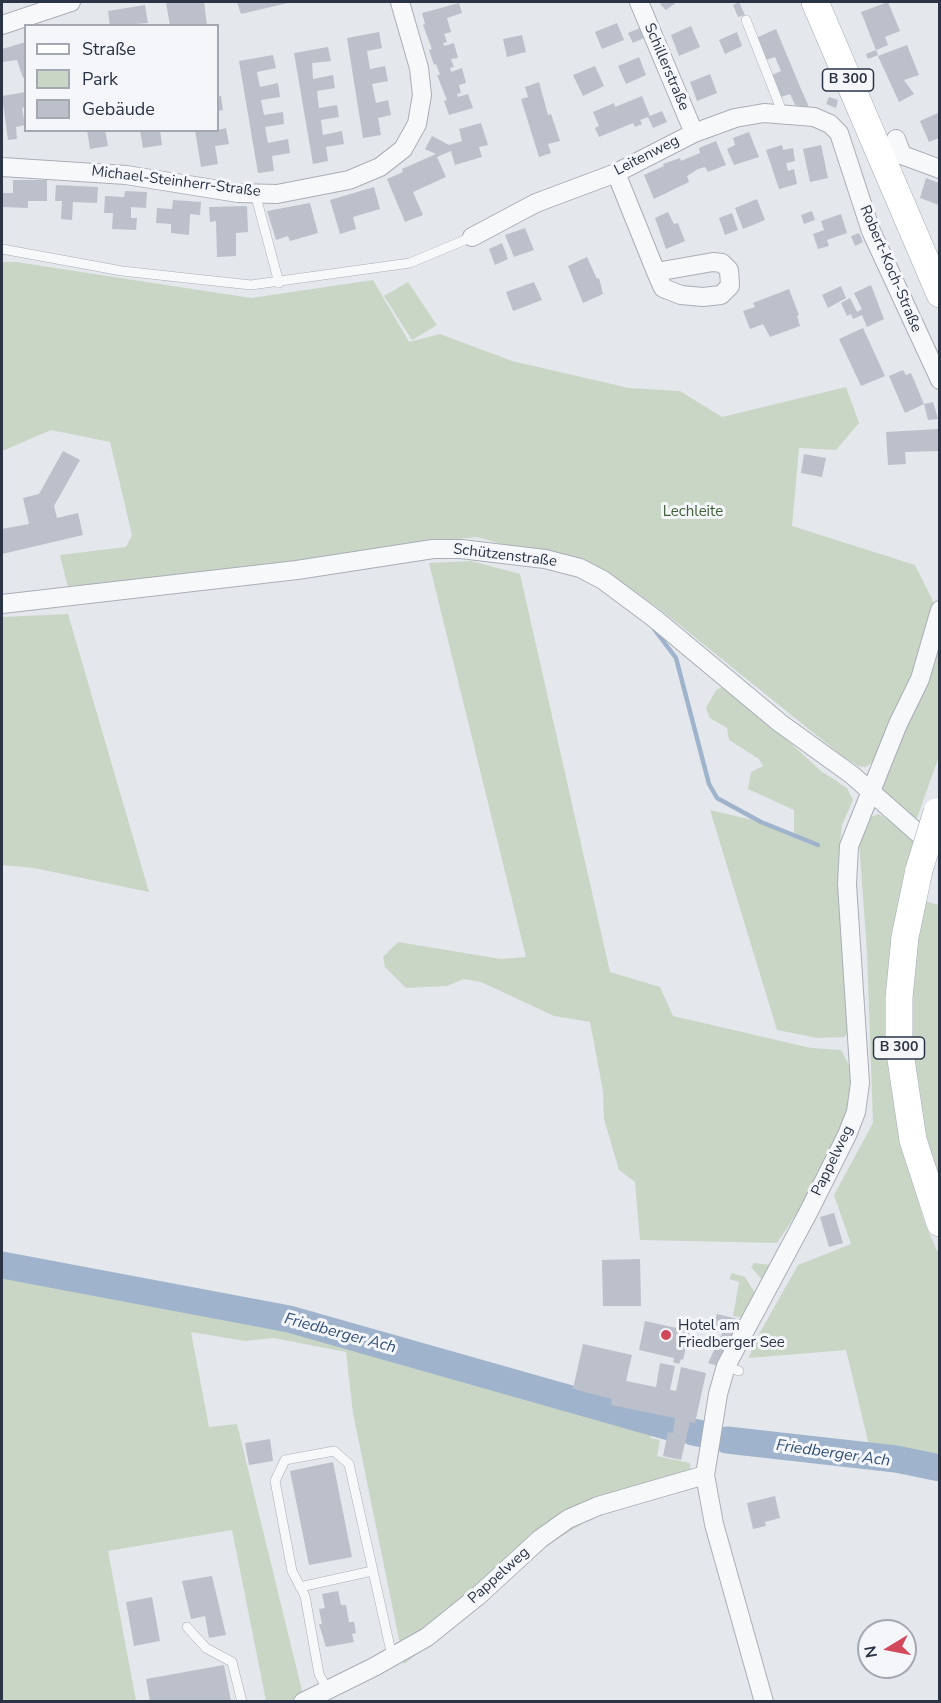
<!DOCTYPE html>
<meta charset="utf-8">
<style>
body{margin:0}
#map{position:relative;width:941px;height:1703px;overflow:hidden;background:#e4e7ec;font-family:"Nunito Sans",sans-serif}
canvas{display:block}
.frame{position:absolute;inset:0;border:3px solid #2b3445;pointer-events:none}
.legend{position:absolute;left:24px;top:24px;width:195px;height:108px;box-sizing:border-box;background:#f4f6f9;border:2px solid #a4a8b1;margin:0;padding:8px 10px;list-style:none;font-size:18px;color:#2b3445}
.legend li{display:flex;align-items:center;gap:12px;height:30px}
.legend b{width:30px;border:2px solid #a4a8b1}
.north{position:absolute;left:857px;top:1619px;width:60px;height:60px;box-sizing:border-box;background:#f4f6f9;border:2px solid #a4a8b1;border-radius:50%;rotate:260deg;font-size:16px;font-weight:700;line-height:24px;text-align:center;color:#2b3445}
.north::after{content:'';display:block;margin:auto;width:21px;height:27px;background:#d1495b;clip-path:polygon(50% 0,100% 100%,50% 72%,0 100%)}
</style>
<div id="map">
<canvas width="941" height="1703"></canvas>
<div class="frame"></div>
<ul class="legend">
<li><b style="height:8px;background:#fff"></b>Straße</li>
<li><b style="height:16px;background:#c9d6c5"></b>Park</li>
<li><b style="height:16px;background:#bbc0ca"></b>Gebäude</li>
</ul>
<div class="north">N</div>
</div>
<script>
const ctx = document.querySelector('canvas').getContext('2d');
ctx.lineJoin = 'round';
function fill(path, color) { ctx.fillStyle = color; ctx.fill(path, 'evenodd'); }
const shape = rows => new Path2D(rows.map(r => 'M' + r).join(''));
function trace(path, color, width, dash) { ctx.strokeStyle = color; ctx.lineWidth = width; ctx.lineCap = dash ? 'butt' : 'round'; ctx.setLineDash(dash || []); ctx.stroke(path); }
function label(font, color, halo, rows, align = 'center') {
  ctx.font = font + ' "Nunito Sans",sans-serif'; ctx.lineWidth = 6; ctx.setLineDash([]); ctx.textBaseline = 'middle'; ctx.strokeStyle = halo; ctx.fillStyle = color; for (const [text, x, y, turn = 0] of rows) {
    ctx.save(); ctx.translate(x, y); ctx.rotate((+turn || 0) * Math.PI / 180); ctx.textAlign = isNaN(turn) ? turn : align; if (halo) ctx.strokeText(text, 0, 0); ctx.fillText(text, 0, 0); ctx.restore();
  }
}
const green = shape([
 [2,262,16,262,251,298,373,280,409,342,440,334,512,361,629,388,680,391,722,417,846,387,859,423,836,450,799,448,792,526,915,565,934,603,912,677,874,761,866,767,858,766,841,755,661,610,608,573,477,537,407,544,296,564,69,592,60,555,126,547,132,535,110,442,51,430,2,451],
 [408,282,437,325,412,340,384,296],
 [471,561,520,574,610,972,660,987,673,1016,811,1048,841,1050,852,1071,848,1110,814,1187,777,1243,640,1240,635,1182,619,1170,604,1119,603,1091,590,1022,554,1016,481,982,464,979,447,986,406,988,385,967,383,957,398,942,501,959,526,957,429,563],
 [68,614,149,892,34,868,2,865,2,617],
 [939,642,939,756,916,821,882,791,881,783],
 [727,685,821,771,847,788,853,800,842,825,839,850,848,1033,844,1037,818,1038,777,1030,710,810,761,822,794,835,794,810,748,789,751,772,763,766,759,759,729,740,727,728,710,718,706,708,716,690],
 [879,814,917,838,902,1142,924,1221,939,1255,939,1478,875,1470,846,1350,749,1358,754,1343,798,1265,851,1244,834,1195,873,1123,867,953,859,841,865,823,871,817],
 [921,900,939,905,939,1183,925,1140,911,1069,910,995],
 [2,1258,25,1264,54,1261,78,1274,95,1279,259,1309,272,1307,313,1316,414,1348,543,1382,564,1392,649,1419,651,1438,660,1440,657,1456,690,1463,691,1479,615,1507,585,1522,552,1542,480,1605,404,1664,353,1413,346,1352,274,1338,245,1341,191,1332,209,1427,237,1424,303,1695,291,1701,266,1701,232,1530,108,1551,136,1701,2,1701],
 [754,1263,770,1265,763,1281,751,1267],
 [732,1273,745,1277,755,1293,743,1318,733,1316,739,1282,729,1279]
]);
const stream = shape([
 [654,629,676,658,709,784,717,798,761,822,818,845]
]);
const river = shape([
 [2,1265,289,1319,673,1428],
 [693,1432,703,1434],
 [727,1440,896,1459,940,1468]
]);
const building = shape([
 [166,2,204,2,207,26,170,26],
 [237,2,292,2,241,14],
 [663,2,677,2,666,10,660,4],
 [739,2,745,15,738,17,733,5],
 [888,2,900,31,885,37,888,45,876,50,861,12],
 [459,3,462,13,447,18,451,32,444,34,447,42,443,43,444,46,454,43,458,58,451,59,454,67,450,68,451,72,462,68,466,83,459,85,461,93,457,94,458,97,468,94,473,108,449,115,444,101,447,100,437,75,440,75,436,64,434,65,429,50,432,49,423,25,425,24,422,13],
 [145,5,148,23,110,26,108,11],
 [617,23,624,40,602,49,595,32],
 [691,26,700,47,679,56,671,35],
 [640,28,644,38,633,43,628,33],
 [776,29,801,89,809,107,795,105,790,94,781,97,772,75,781,71,775,57,766,60,756,38],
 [379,32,382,48,367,51,370,69,385,66,388,81,372,84,376,103,388,100,391,115,378,118,381,135,363,138,347,38],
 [737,32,742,46,725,54,719,40],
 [522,35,526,52,507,57,503,39],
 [26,42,26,77,23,78,17,60,2,62,2,49],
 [907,45,919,75,904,80,914,94,899,102,878,56],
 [328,47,331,61,312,63,313,79,333,75,335,88,317,91,319,108,337,105,339,117,321,120,323,135,342,131,344,144,326,147,328,161,313,164,294,53],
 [876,50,878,55,868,59,866,54],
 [273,55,276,68,257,72,260,87,278,83,280,97,261,100,264,115,283,112,284,124,265,127,268,143,288,139,290,153,272,156,274,171,258,173,239,61],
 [639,57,646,75,626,84,618,66],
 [595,66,604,86,583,96,573,75],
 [710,74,717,93,697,101,690,82],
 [539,82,548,115,551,114,560,141,548,144,551,153,539,157,521,99,528,97,525,87],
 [26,92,26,107,22,108,25,125,16,127,17,139,8,140,2,96],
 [218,96,221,96,223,110,218,111],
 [642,96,650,116,662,111,667,122,653,128,648,117,640,120,642,124,635,127,633,123,599,137,595,128,599,126,593,112,614,103,615,107],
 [829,97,838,100,836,108,826,104],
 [938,113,939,138,929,142,920,121],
 [481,123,488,145,479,147,482,157,455,165,451,151,437,157,446,177,413,192,423,215,405,222,387,179,403,172,402,169,436,154,425,149,432,136,449,145,462,141,459,129],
 [226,128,229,144,215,146,218,164,201,167,195,130,218,130],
 [87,130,105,130,108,146,90,149],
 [140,130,160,130,162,145,143,148],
 [749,132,759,157,734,165,727,149,735,145,733,138],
 [716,141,726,165,708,172,705,167,698,169,687,176,689,182,654,199,644,175,664,166,663,164,680,158,681,161,700,153,699,148],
 [782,145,783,150,793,148,795,161,786,163,788,171,794,169,797,184,779,189,766,150],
 [821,145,828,178,810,182,803,149],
 [926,178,939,183,939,205,920,198],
 [13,180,47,180,47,201,28,201,28,208,2,207,2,193,13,193],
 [56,185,98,187,97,203,73,202,72,220,61,219,62,201,55,201],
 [374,187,380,209,353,217,356,229,340,234,330,200],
 [125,191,147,192,146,208,131,207,131,218,137,218,136,230,112,229,113,213,104,213,105,196,124,197],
 [757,199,765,220,743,229,735,208],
 [173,200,201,202,200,215,190,214,189,235,171,233,171,224,156,223,157,208,172,209],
 [310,203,318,233,290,241,288,236,276,240,267,211],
 [247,206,248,232,236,233,236,256,217,257,216,221,210,222,209,207],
 [812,211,815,220,804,224,801,215],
 [668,212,674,224,678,223,685,241,666,249,655,218],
 [732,213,738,230,725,235,719,218],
 [841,214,847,233,827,240,829,246,818,249,813,234,824,230,821,221],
 [525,228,534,250,514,257,505,235],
 [859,233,863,242,855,246,851,236],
 [502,243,508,259,495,265,489,249],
 [587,257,597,279,599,278,603,294,583,303,568,266],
 [534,282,542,300,513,311,506,292],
 [871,285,884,319,867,327,862,315,853,319,851,314,847,316,841,303,850,298,857,312,862,309,854,293],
 [841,286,846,298,828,308,822,295],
 [789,289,799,315,797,316,800,326,770,337,763,324,750,329,743,311,755,307,753,303],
 [863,328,885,376,861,386,839,339],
 [903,370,906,375,911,373,924,404,905,413,889,376],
 [933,402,938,419,928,420,924,404],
 [939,429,939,451,905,452,906,464,888,465,886,432],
 [63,451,80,460,54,506,57,518,78,513,83,535,2,554,2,529,29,524,23,498,39,494],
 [804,454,826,458,822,477,801,473],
 [834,1213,843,1243,829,1247,820,1217],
 [640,1259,641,1306,603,1306,602,1260],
 [717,1314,742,1320,718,1366,708,1363,725,1327,714,1325],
 [645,1321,690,1331,683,1360,681,1359,679,1364,673,1362,674,1358,639,1350],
 [583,1344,632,1355,626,1381,656,1387,660,1363,675,1366,670,1390,676,1391,681,1367,706,1373,695,1423,690,1422,681,1460,663,1456,668,1432,673,1433,675,1418,611,1405,612,1399,573,1389],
 [270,1439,273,1461,249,1465,245,1443],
 [333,1462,352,1557,309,1565,290,1471],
 [775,1496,780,1518,765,1522,766,1526,753,1529,747,1503],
 [212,1576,226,1635,209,1638,205,1616,191,1619,182,1581],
 [338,1591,341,1605,346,1605,349,1622,354,1622,356,1633,352,1634,354,1642,326,1647,319,1624,322,1624,319,1609,325,1608,322,1594],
 [152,1597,160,1641,134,1646,126,1602],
 [224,1665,231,1701,150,1701,146,1679]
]);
const service = shape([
 [746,20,783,114],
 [255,193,279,283],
 [2,249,122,271,251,285,410,263,472,237],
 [726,1366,739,1371],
 [300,1587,372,1571],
 [187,1627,206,1648,232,1662,242,1702],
 [327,1689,319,1674,305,1596,292,1571,275,1481,285,1460,334,1451,349,1464,392,1656]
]);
const minor = shape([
 [639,2,694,133],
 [2,25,71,2],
 [896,139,902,155,940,169],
 [2,167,126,175,238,193,277,194,349,180,380,167,403,149,417,124,422,95,419,68,400,2],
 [616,173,656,272,663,288,681,295,703,297,721,295,730,286,729,270,722,263,713,262,656,272],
 [472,237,536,203,616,173,694,133,735,118,764,113,814,117,830,124,839,133,871,231,940,380],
 [2,604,297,570,433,549,461,549,545,559,580,568,603,580,654,618,780,723,852,775,919,834],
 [303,1702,374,1667,427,1637,478,1596,540,1539,568,1519,598,1506,705,1475],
 [764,1702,714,1524,705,1475,709,1451,718,1394,726,1366,809,1211,847,1135,856,1112,860,1083,847,884,849,846,898,724,920,679,940,610]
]);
const primary = shape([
 [815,2,940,294],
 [919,870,905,937,899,998,899,1046,913,1140,940,1223]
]);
const primaryBridge = shape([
 [919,870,937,812]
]);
const markers = [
 [666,1335,6,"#d1495b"]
];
const shields = [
 [848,80,51],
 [899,1048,51]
];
const shieldNames = [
 ["B 300",848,80],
 ["B 300",899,1048]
];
const streetNames = [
 ["Schillerstraße",666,67,67],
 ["Leitenweg",647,156,-27],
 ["Michael-Steinherr-Straße",176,182,7],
 ["Robert-Koch-Straße",890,269,67],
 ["Schützenstraße",505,556,7],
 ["Pappelweg",833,1161,-64],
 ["Pappelweg",499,1576,-42]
];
const parkNames = [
 ["Lechleite",693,512]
];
const poiNames = [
 ["Hotel am",678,1326],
 ["Friedberger See",678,1343]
];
const waterNames = [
 ["Friedberger Ach",340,1334,15],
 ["Friedberger Ach",833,1454,8]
];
fill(green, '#c9d6c5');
trace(stream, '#9fb4cc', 4.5);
trace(river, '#9fb4cc', 27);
fill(building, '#bbc0ca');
trace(service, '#a9aeb7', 10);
trace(minor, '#a9aeb7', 20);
trace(primary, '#a3abb8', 28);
trace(service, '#f7f8fa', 9);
trace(minor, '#f7f8fa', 18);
trace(primary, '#fff', 27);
trace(primaryBridge, '#a3abb8', 28, []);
trace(primaryBridge, '#fff', 27);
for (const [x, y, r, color] of markers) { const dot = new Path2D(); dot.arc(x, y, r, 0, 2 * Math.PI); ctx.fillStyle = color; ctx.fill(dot); trace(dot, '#f4f6f9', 2); }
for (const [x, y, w] of shields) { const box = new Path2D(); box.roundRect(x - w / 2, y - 11, w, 22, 4.5); ctx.fillStyle = '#f4f6f9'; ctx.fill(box); trace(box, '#2b3445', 1.5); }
label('bold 14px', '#2b3445', null, shieldNames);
label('15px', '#2b3445', '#f4f6f9', streetNames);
label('15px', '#3f6138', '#f4f6f9', parkNames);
label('15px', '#2b3445', '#f4f6f9', poiNames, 'left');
label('italic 16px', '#34527a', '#f4f6f9', waterNames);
</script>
